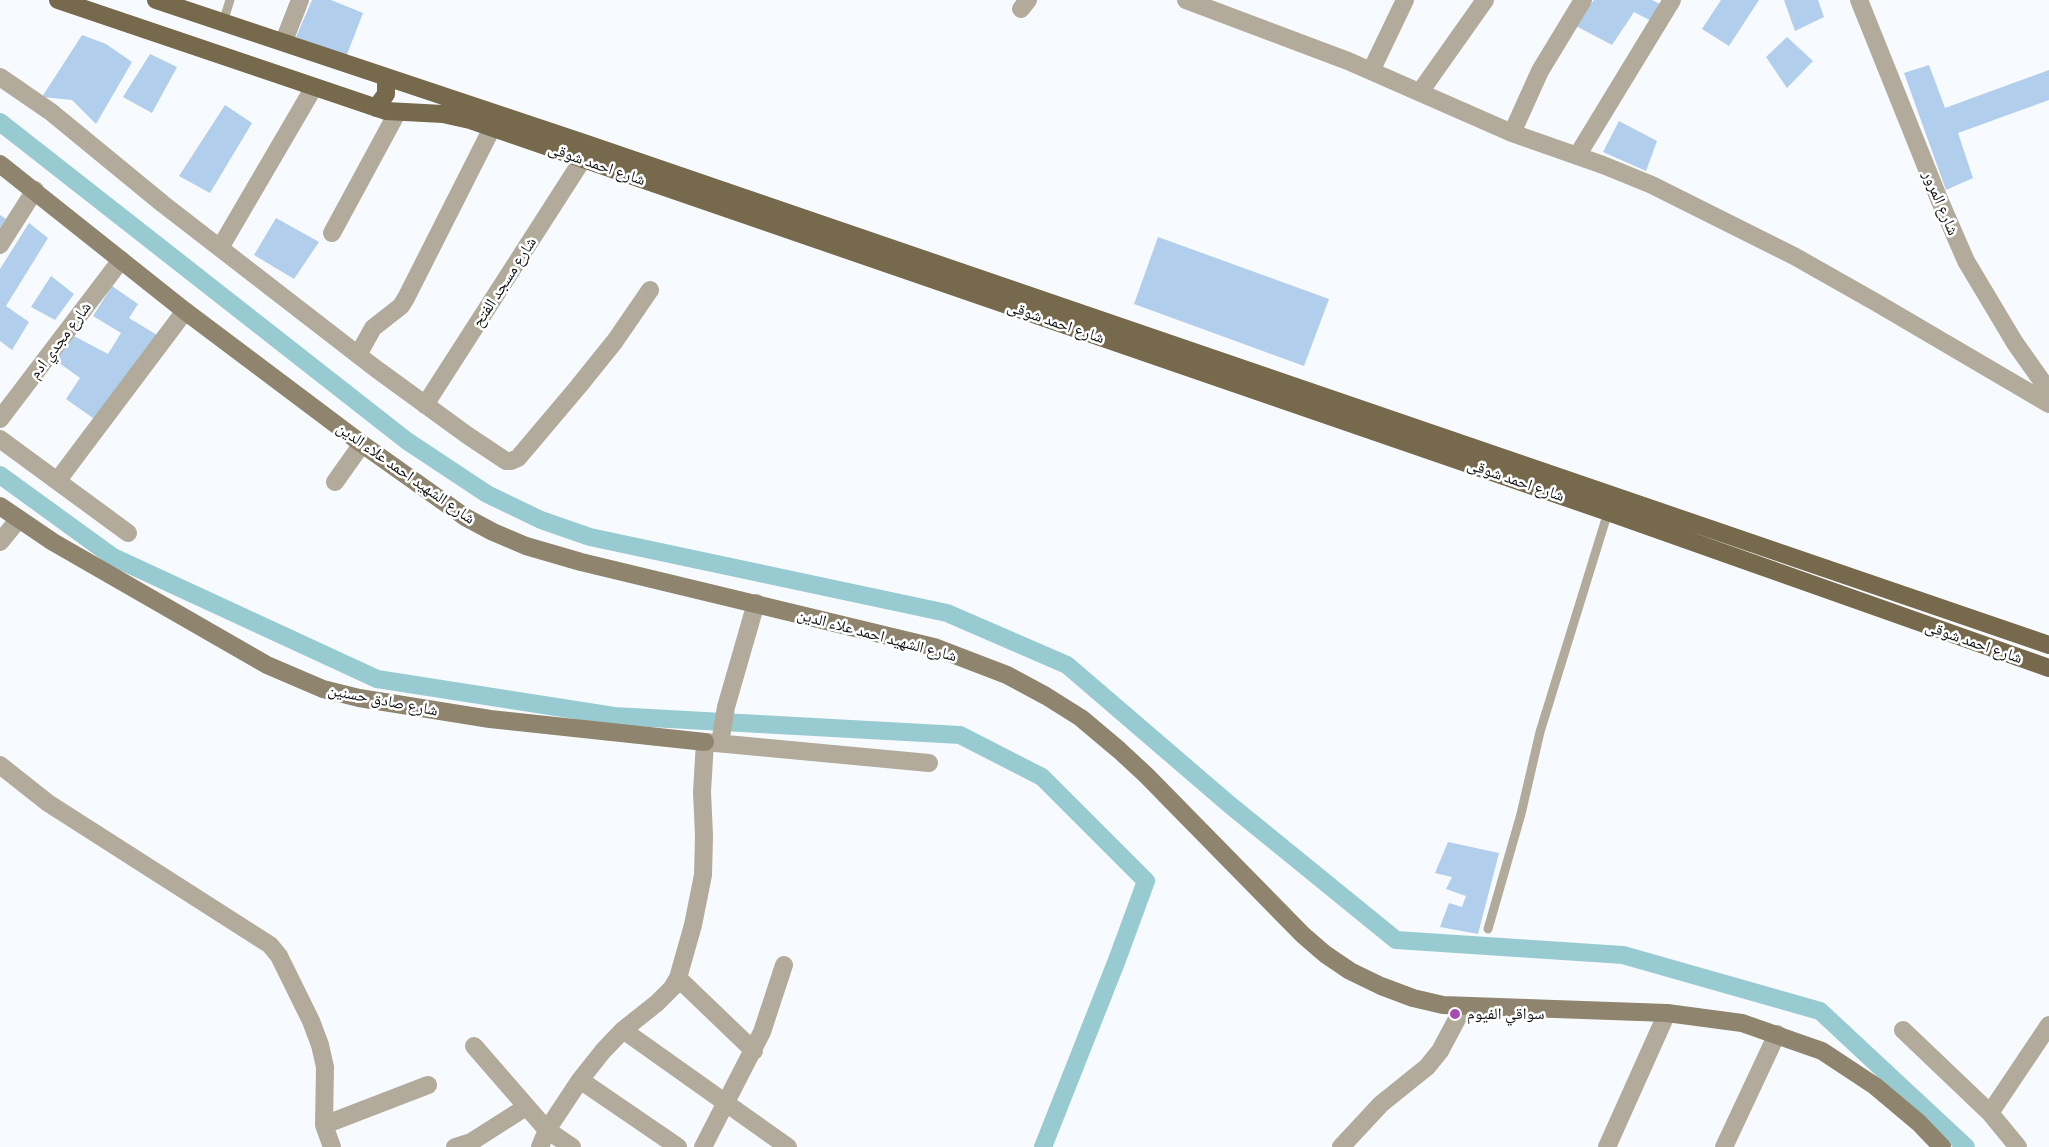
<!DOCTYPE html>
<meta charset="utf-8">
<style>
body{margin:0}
canvas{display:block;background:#f7fbff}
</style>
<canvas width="2049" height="1147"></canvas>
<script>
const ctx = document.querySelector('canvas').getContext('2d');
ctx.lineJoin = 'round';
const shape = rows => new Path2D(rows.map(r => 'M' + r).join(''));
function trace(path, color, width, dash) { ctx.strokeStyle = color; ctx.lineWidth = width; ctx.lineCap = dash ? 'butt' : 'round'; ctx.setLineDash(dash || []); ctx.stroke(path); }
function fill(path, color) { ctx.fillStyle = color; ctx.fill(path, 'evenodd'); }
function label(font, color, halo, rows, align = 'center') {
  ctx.font = font + ' "Exo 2","Noto Naskh Arabic",sans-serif'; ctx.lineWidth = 5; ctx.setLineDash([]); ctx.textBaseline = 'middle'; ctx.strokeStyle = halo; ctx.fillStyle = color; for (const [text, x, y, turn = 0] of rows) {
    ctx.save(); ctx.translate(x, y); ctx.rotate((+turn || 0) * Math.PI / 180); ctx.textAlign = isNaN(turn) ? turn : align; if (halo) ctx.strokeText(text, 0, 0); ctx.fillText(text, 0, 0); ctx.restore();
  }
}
const canal = shape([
 [0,122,407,441,487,494,541,520,590,537,947,613,1067,665,1230,805,1396,940,1623,955,1820,1011,1966,1147],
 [0,475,113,557,377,679,614,716,960,735,1042,777,1146,881,1117,960,1043,1147]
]);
const building = shape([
 [312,0,331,0,363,13,346,57,296,37],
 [1594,0,1652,0,1662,5,1651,21,1634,12,1612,45,1574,25],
 [1721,0,1759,0,1729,46,1702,29],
 [1784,0,1818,0,1824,17,1795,31],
 [82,35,106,44,132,62,96,124,72,100,42,97],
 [1787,37,1813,61,1787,88,1766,57],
 [150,54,177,67,152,113,123,97],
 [1929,65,1945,108,2049,70,2049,100,1958,133,1973,178,1946,190,1904,73],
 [225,105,252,123,210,193,179,176],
 [1619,121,1657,141,1646,171,1603,152],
 [0,215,6,219,0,228],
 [276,218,319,242,294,279,254,255],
 [29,223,48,238,6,306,29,322,12,350,0,341,0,269],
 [1158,237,1329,299,1304,366,1134,304],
 [51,276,74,294,55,320,31,307],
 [112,286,138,304,129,318,157,335,100,423,66,399,80,378,55,360,74,336,108,354,121,333,93,316],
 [1448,842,1499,853,1478,934,1440,927,1449,903,1462,907,1466,896,1446,889,1452,877,1435,873]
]);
const lane = shape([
 [223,22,230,0],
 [1488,929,1521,814,1540,732,1608,512]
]);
const street = shape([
 [1186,0,1348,61,1512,133,1603,165,1652,185,1794,256,1877,303,2049,404],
 [1859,0,1939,199,1966,261,2015,343,2049,391],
 [1021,9,1028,0],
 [284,41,300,0],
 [1371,71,1405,0],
 [0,77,51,112,163,204,375,368,467,435,506,461,511,461,518,458,578,387,615,341,650,290],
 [1420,92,1485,0],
 [1512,133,1540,71,1583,0],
 [1577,156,1672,0],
 [332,233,397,113],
 [0,245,35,190],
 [220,248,314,87],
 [358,355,373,328,401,306,406,298,492,128],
 [425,405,583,159],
 [0,419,121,260],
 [0,439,128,533],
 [58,480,185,311],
 [335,482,362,444],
 [0,542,19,519],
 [720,743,726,707,756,603],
 [0,765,48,803,270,945,279,956,311,1021,320,1045,325,1067,324,1125,332,1147],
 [678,978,754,1051],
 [623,1030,788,1147],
 [1903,1030,1990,1113,2018,1147],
 [474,1046,547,1130,572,1147],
 [580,1080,678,1147],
 [1990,1113,2049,1025],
 [324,1125,428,1085],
 [455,1147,471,1142,526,1107],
 [540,1147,547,1130,580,1080,603,1051,623,1030,657,1003,672,988,678,978,693,925,703,875,704,835,702,792,705,742,929,763],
 [703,1147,762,1032,784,965],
 [1341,1147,1381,1104,1427,1067,1440,1051,1464,1006],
 [1607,1147,1667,1013],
 [1724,1147,1777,1034]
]);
const secondary = shape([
 [0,164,185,311,362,444,465,517,493,532,526,546,581,562,934,647,1007,675,1046,696,1081,718,1119,750,1146,775,1303,935,1325,954,1350,971,1381,986,1413,998,1443,1005,1667,1013,1742,1023,1822,1051,1875,1086,1919,1123,1942,1147],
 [0,506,53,542,267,665,323,689,359,698,490,719,705,742]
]);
const primary = shape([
 [58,0,386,111,443,114,470,120,1608,512,2049,668],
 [156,0,587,144,2049,645],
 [376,108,386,94,386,77]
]);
const markers = [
 [1455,1014,6,"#a84bb6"]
];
const streetNames = [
 ["شارع احمد شوقى",597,164,19],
 ["شارع المرور",1941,203,67],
 ["شارع مسجد الفتح",504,282,-57],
 ["شارع احمد شوقى",1056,322,19],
 ["شارع مجدي ادم",60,340,-53],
 ["شارع الشهيد احمد علاء الدين",406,473,35],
 ["شارع احمد شوقى",1516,480,19],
 ["شارع الشهيد احمد علاء الدين",877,635,15],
 ["شارع احمد شوقى",1974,642,19],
 ["شارع صادق حسنين",383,700,11]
];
const poiNames = [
 ["سواقي الفيوم",1467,1014]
];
trace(canal, '#98cbd1', 18);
fill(building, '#b2ceed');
trace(lane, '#b2ab9b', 9);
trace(street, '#b2ab9b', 18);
trace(secondary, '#8f846d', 18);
trace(primary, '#76694c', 18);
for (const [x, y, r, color] of markers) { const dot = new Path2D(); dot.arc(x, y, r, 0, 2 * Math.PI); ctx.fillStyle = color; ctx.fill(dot); trace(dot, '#fff', 2); }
label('16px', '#0f1112', '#fff', streetNames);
label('16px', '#0f1112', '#fff', poiNames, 'left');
</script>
